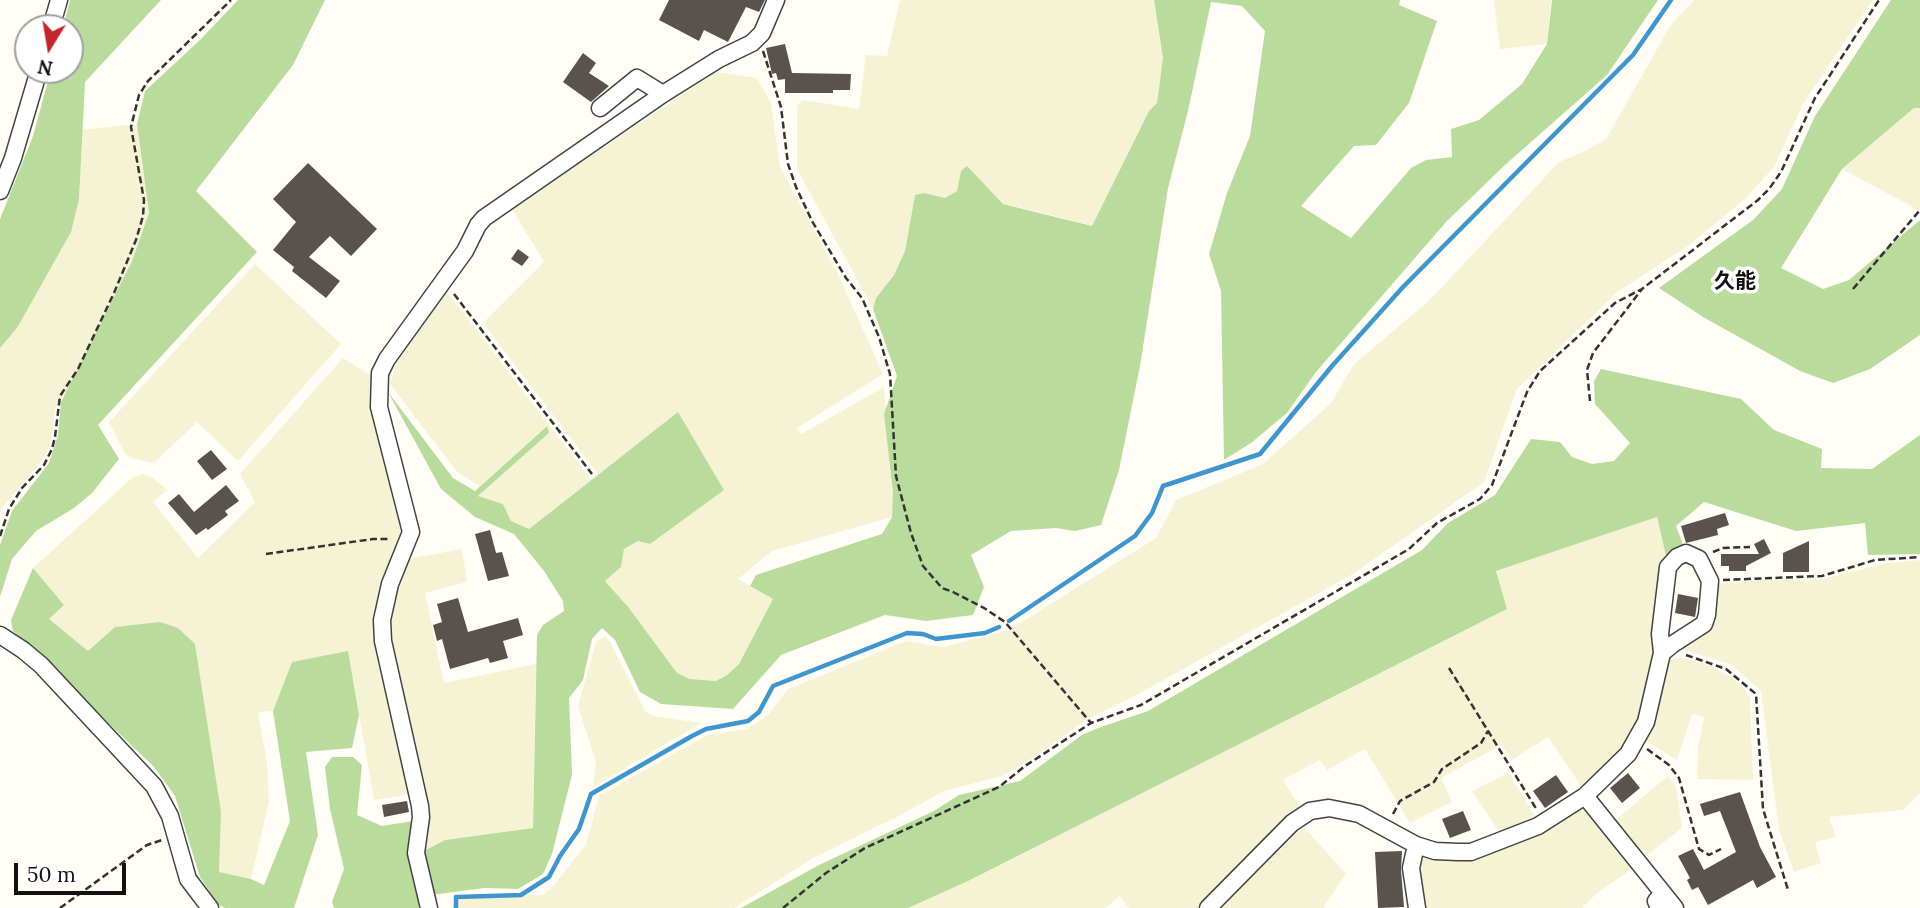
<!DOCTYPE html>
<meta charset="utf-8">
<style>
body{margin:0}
#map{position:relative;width:1920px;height:908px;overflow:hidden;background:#fffdf5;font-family:Lora,serif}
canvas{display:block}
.north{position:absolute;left:14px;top:14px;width:70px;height:70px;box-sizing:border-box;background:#fff;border:2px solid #a0a0a0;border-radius:50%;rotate:191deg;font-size:19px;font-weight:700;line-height:28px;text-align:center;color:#111}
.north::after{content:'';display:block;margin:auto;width:24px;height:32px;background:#c4262e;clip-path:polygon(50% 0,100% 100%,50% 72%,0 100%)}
.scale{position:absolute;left:14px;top:863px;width:112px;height:32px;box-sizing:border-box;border:4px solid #111;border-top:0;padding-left:9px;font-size:21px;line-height:24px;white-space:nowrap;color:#111;-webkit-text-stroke:5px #fff;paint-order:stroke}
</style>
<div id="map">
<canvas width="1920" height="908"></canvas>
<div class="north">N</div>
<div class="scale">50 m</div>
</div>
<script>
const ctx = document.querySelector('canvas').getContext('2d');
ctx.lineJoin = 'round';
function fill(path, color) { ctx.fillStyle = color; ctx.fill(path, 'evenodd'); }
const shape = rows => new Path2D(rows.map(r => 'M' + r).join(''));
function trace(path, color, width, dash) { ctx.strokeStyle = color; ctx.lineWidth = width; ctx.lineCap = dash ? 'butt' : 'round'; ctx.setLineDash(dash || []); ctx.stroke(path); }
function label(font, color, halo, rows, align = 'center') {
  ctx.font = font + ' Lora,"Noto Sans JP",serif'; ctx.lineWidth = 7; ctx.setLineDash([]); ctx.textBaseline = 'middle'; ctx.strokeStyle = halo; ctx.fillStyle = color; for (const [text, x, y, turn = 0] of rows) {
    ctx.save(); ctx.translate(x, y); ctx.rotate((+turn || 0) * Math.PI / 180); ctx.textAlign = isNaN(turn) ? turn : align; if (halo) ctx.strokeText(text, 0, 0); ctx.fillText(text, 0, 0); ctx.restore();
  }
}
const farmland = shape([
 [900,0,1154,0,1163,58,1157,103,1149,111,1092,226,1044,213,1003,204,961,171,957,191,945,198,924,193,915,195,905,251,894,275,876,298,873,309,797,169,797,106,803,100,859,109,866,55,887,56],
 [1494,0,1551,0,1547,44,1500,49],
 [1694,0,1873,0,1803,104,1774,167,1745,199,1688,246,1617,292,1517,389,1484,482,1353,574,1135,696,1089,718,1031,759,1002,776,944,791,895,818,815,857,734,908,452,908,455,899,542,895,551,889,586,844,599,796,707,735,747,729,768,715,788,689,906,641,943,647,1009,630,1156,538,1176,500,1263,464,1331,403,1354,364,1429,301,1559,162,1583,152,1606,139,1670,26],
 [716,72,757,78,771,103,780,167,837,272,883,374,797,428,801,434,884,387,893,492,892,517,772,551,738,579,773,599,739,664,727,675,716,681,690,679,677,673,629,608,605,581,621,567,624,549,724,490,678,413,598,474,483,323,544,262,512,209],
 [1914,108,1920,108,1920,211,1842,169],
 [137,124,149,213,132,261,74,381,56,406,51,441,43,460,0,510,0,348,17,328,79,199,81,130],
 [255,264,341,344,238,461,197,422,154,463,134,459,125,454,109,422],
 [444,288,591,480,529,529,511,521,503,504,478,496,549,433,546,426,480,486,457,472,390,384,397,361],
 [343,358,373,377,404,526,403,535,378,612,414,794,374,800,348,652,292,662,273,711,258,712,267,762,269,802,251,879,219,873,221,812,115,627,88,651,48,619,64,605,33,568,133,477,144,474,153,478,167,490,153,502,198,558,255,502,240,474],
 [1657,517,1666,556,1656,651,1640,724,1625,748,1583,789,1548,737,1512,760,1501,745,1441,778,1452,802,1410,823,1365,749,1327,770,1320,760,1283,780,1301,809,1202,908,1129,908,1120,896,1105,908,908,908,968,881,1507,609,1496,571],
 [462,549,467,582,425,593,444,683,536,664,533,828,445,840,424,851,425,809,386,633,402,560],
 [1920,560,1920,793,1903,810,1829,817,1836,837,1815,842,1821,863,1794,872,1779,830,1761,691,1732,665,1676,647,1710,627,1714,586,1720,584,1764,580,1817,580,1888,563],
 [605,636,610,642,645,711,653,716,701,723,593,787,596,762,578,706,596,642],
 [1685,658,1711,666,1731,677,1744,688,1750,697,1753,780,1697,779,1698,748,1704,717,1692,714,1677,760,1646,741,1662,680,1670,660],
 [1509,773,1535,817,1500,833,1472,791],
 [1668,776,1676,786,1682,828,1646,856,1615,820],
 [1580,805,1633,868,1596,894,1582,908,1420,908,1418,858,1471,856],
 [1304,827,1346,874,1323,908,1219,908]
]);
const forest = shape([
 [70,0,161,0,85,82,79,199,71,232,17,328,0,348,0,219,33,136,51,70,70,70,70,28,63,28],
 [238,0,325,0,293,65,196,191,257,252,98,425,119,459,92,493,74,508,36,531,12,559,0,597,0,545,12,511,49,463,58,435,61,402,132,261,149,213,137,124,145,91,200,40],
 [1154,0,1400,0,1399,5,1437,21,1409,103,1376,145,1354,146,1301,206,1351,238,1411,168,1426,160,1452,157,1451,129,1479,120,1522,84,1547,44,1552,0,1658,0,1607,75,1505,165,1447,221,1316,372,1287,413,1251,443,1224,460,1221,291,1209,254,1227,193,1250,136,1265,31,1242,6,1211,2,1188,111,1168,188,1140,366,1119,470,1101,525,1075,531,1056,528,1011,531,971,555,984,587,973,615,926,621,885,615,781,655,733,709,661,704,640,692,615,640,602,628,592,639,583,680,569,698,572,775,552,854,543,874,518,889,484,888,431,895,422,866,424,851,445,840,533,828,537,635,543,625,564,611,563,601,544,571,514,534,475,517,441,489,388,392,453,478,475,491,547,426,549,433,478,496,503,504,511,521,529,529,678,412,724,490,650,544,638,541,624,549,621,567,605,581,629,608,677,673,690,679,716,681,727,675,739,664,773,599,750,586,756,575,882,534,892,517,893,492,884,414,897,376,873,309,876,298,894,275,905,251,915,195,924,193,945,198,957,191,961,171,967,166,1003,204,1092,226,1149,111,1157,103,1163,58],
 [1891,0,1920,0,1920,108,1914,108,1842,169,1781,268,1823,289,1849,280,1920,220,1920,335,1870,369,1833,383,1800,371,1703,317,1659,288,1753,220,1782,189,1815,116],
 [1601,369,1741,399,1774,430,1822,449,1821,468,1872,469,1920,435,1920,554,1868,555,1865,523,1796,531,1704,502,1676,526,1685,550,1666,556,1657,517,1496,571,1507,609,968,881,908,908,741,908,819,865,934,811,959,795,1020,781,1082,735,1098,728,1148,711,1422,550,1448,523,1495,495,1531,439,1560,442,1572,457,1592,464,1614,461,1630,443,1595,404,1594,381],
 [33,568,64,605,49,619,88,651,115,627,160,622,178,628,195,644,221,812,219,872,251,879,264,885,290,821,273,711,292,662,348,651,359,715,352,748,306,752,318,835,294,908,225,908,218,904,200,877,175,796,154,767,13,631,11,620],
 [332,757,353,757,362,765,357,815,382,826,413,821,411,858,419,908,334,908,332,902,344,869,330,809,325,767]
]);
const stream = shape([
 [1009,621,1135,536,1152,513,1163,486,1260,454,1332,366,1403,287,1633,55,1671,0],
 [456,908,456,897,521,895,549,877,560,856,579,829,591,794,692,736,706,729,748,721,759,712,773,686,907,633,923,634,936,639,985,633,999,627]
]);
const building = shape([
 [669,0,765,0,759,12,746,7,728,42,704,30,699,41,659,20],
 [785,44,792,73,851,74,850,90,833,90,833,93,785,93,785,79,778,80,776,73,772,74,766,48],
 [583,53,596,63,589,73,609,86,591,102,563,82],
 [308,163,377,229,351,256,330,236,309,257,340,281,326,298,292,271,294,267,273,250,296,222,273,199],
 [518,249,529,257,522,266,511,259],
 [211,450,227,469,212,480,197,461],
 [226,485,239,501,225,511,228,515,208,530,206,528,196,535,168,503,179,494,194,512],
 [1725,513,1729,525,1717,529,1718,535,1686,543,1681,526],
 [490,530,496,553,502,552,509,576,488,581,475,534],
 [1764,539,1771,553,1746,566,1746,571,1729,571,1729,566,1721,566,1721,554,1759,554,1754,544],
 [1809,541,1809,572,1783,572,1783,553],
 [1678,594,1698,598,1695,617,1675,613],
 [458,598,468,632,518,618,523,635,503,641,508,658,490,663,488,658,450,669,442,639,437,641,433,625,442,622,437,604],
 [1628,773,1640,788,1622,803,1610,788],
 [1556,775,1568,792,1545,808,1533,791],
 [1740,792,1760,847,1776,877,1757,888,1753,880,1708,905,1698,887,1692,890,1687,880,1690,878,1678,856,1693,849,1704,870,1736,852,1720,811,1704,816,1700,804],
 [407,801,409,812,384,817,382,805],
 [1463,811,1471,830,1450,838,1442,819],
 [1402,851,1401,870,1404,907,1378,908,1375,852]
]);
const path = shape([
 [763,51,781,107,788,164,796,187,812,221,846,278,862,298,879,337,890,374,896,476,911,533,923,566,942,588,953,592,984,608,1005,622,1091,723],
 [1853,289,1920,210],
 [454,294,592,474],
 [1590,401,1587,370,1593,353,1642,289],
 [0,536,9,509,22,488,44,465,52,449,55,437,60,396,78,369,114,293,136,240,143,216,144,200,131,127,139,95,148,81,231,0],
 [1713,552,1723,548,1750,547],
 [266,554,373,539,391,539],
 [1723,580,1822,576,1875,560,1920,557],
 [1686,655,1726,669,1756,694,1763,809,1788,890],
 [1449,668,1537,810],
 [1647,749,1669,765,1679,778,1699,849,1709,855,1721,849],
 [1393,814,1400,801,1434,782,1442,769,1481,743,1488,731],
 [60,908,147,845,162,840],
 [783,908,826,873,865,848,999,787,1025,766,1091,723,1141,705,1409,549,1437,523,1480,499,1492,485,1527,392,1540,371,1615,303,1642,289,1758,200,1769,189,1781,172,1815,98,1879,0]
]);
const minor = shape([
 [51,28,59,0],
 [600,108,637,78,663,94],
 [0,191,13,158,39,70],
 [0,635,23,650,41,665,154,786,170,816,188,879,210,908],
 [1585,796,1675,908],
 [1416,845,1411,868,1417,908],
 [429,908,416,853,421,817,420,806,383,641,382,620,390,584,411,532,379,407,380,373,387,359,465,251,478,225,484,218,663,94,719,59,752,43,762,33,776,0],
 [1208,908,1292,823,1310,811,1329,808,1359,814,1416,845,1435,851,1458,852,1471,852,1538,826,1585,796,1628,754,1646,722,1662,653,1660,634,1668,567,1677,557,1686,553,1699,559,1710,581,1707,615,1704,624,1673,644,1662,653],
 [1659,908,1656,901,1663,893]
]);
const quarterNames = [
 ["久能",1735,282]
];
fill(farmland, '#f6f3d4');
fill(forest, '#b9dc9c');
trace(stream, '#3f96cf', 4.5);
fill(building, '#5a524d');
trace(minor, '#444', 19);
trace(path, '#333', 2.5, [7, 3.5]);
trace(minor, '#fff', 16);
label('bold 21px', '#111', '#fff', quarterNames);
</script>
